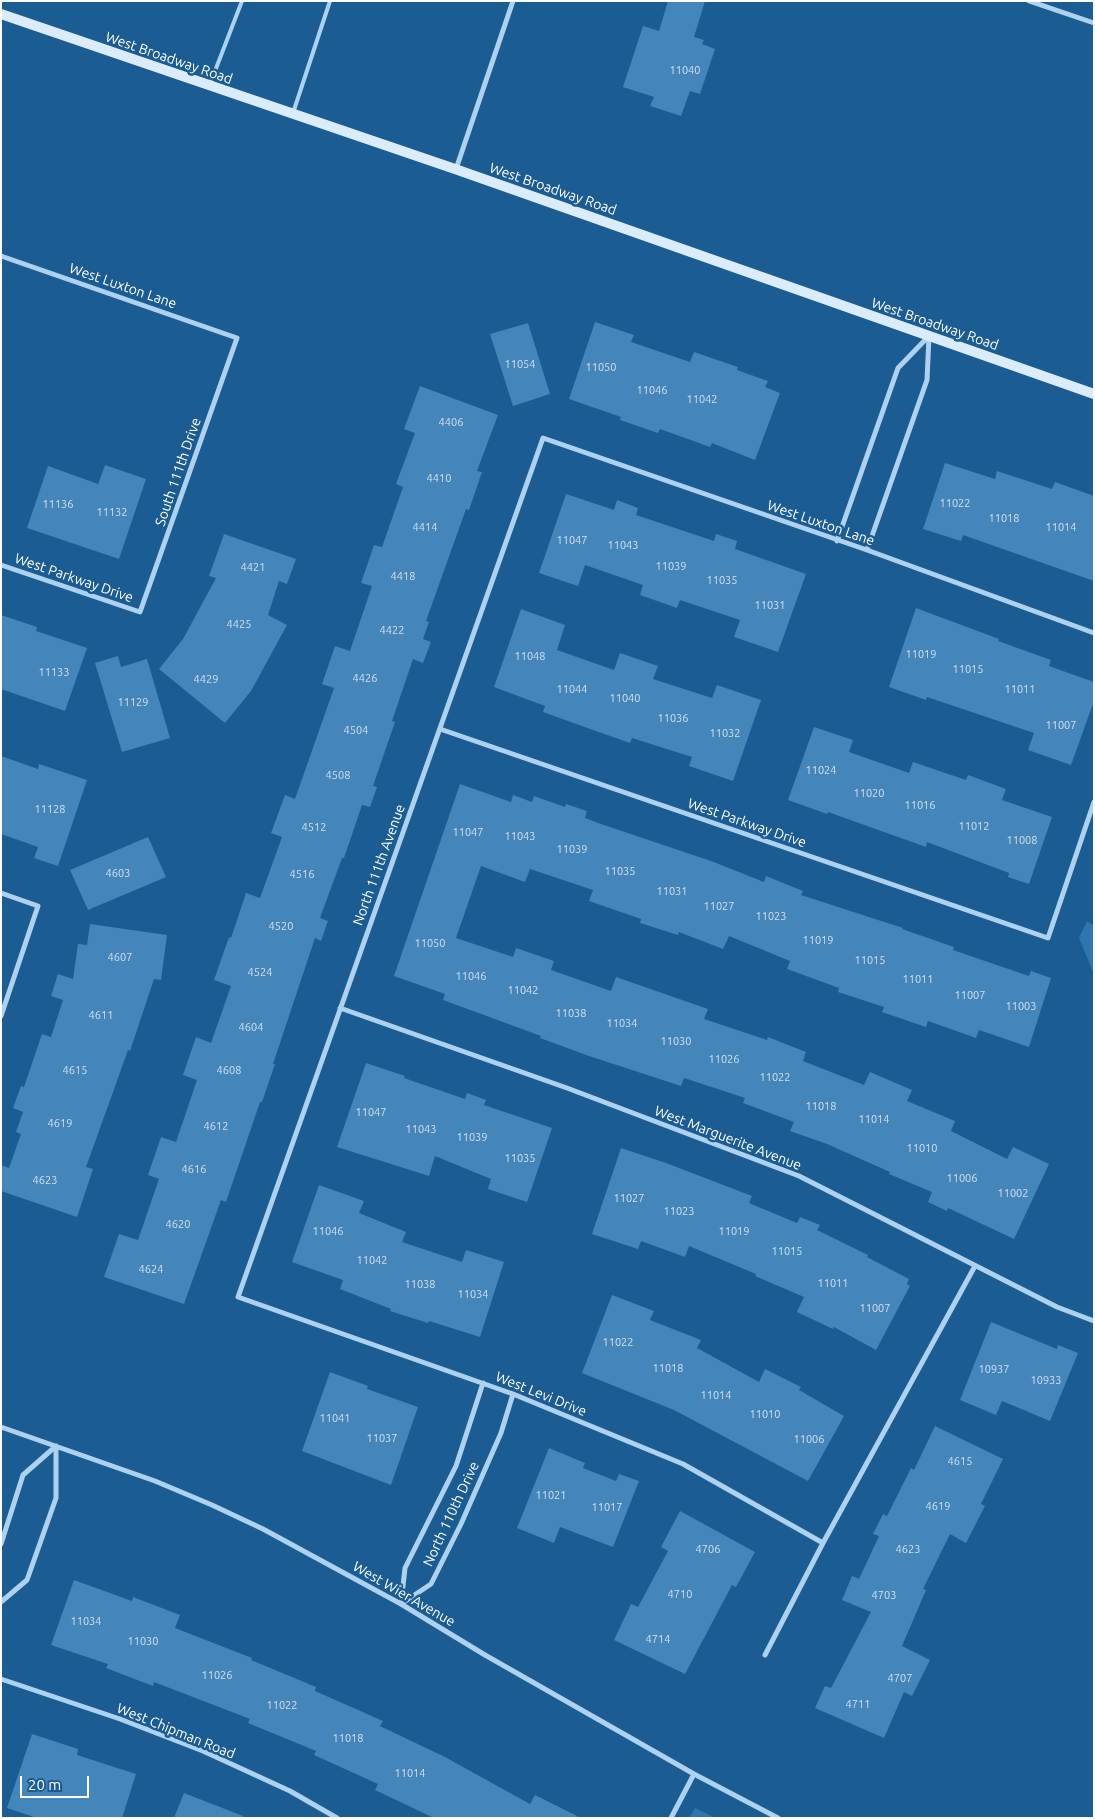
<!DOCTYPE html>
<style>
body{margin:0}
#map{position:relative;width:1095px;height:1819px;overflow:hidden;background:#1b5c93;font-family:Ubuntu,sans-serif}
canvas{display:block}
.frame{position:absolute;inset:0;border:2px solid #fff;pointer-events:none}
.scale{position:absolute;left:20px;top:1776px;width:69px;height:22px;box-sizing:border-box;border:2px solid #fff;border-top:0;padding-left:6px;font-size:15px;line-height:18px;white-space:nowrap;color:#fff;-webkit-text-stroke:4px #1b5c93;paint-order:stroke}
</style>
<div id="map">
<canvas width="1095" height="1819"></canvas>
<div class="frame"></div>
<div class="scale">20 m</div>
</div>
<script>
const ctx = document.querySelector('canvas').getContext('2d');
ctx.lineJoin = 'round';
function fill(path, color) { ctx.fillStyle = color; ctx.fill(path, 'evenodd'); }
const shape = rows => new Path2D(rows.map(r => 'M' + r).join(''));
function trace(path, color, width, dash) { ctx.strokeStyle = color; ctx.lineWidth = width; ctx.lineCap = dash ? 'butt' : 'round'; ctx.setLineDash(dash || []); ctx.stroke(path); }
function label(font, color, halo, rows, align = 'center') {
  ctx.font = font + ' Ubuntu,sans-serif'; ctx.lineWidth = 5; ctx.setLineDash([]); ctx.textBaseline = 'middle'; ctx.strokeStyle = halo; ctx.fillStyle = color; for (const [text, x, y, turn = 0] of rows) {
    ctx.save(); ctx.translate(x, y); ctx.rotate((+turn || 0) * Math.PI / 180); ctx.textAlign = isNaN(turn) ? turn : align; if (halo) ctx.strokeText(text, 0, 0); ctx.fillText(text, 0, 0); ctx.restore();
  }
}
const green = shape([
 [1087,921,1094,926,1094,974,1079,938],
 [695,1808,716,1818,689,1818]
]);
const building = shape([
 [668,1,705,1,694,37,704,40,702,44,715,49,700,94,690,91,681,116,650,106,654,97,623,87,643,26,659,31],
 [595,322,634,335,631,342,690,362,694,352,738,367,737,370,768,381,765,387,780,393,755,460,712,443,710,447,660,429,658,433,620,420,621,417,569,399],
 [528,323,550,394,513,406,490,334],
 [420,386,498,415,477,471,482,472,469,510,466,509,426,621,429,622,423,639,431,642,423,663,413,659,392,721,395,722,373,786,377,787,370,807,362,805,344,858,342,858,320,918,328,921,321,941,315,938,273,1064,275,1064,262,1102,260,1102,226,1202,221,1200,184,1304,104,1277,119,1234,138,1240,159,1179,148,1175,161,1137,176,1142,197,1080,183,1075,196,1037,211,1043,231,986,214,980,229,937,231,938,246,893,260,898,282,837,271,833,285,795,295,799,334,688,322,684,335,646,350,651,372,586,361,583,374,545,382,547,403,487,396,484,415,433,404,429],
 [945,463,995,479,997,471,1052,489,1055,482,1094,496,1094,581,963,535,961,541,923,529],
 [105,465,146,479,119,559,27,528,48,466,98,484],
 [566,494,614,510,617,500,638,508,636,515,714,541,716,534,737,541,735,549,806,574,778,652,734,637,740,620,680,600,677,608,640,595,643,585,585,565,578,586,539,573],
 [224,534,296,559,287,584,279,581,268,615,287,625,251,691,225,723,159,669,183,639,216,578,209,576],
 [916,608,999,639,998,641,1051,660,1049,666,1094,682,1094,701,1071,765,1028,750,1034,733,927,697,926,700,889,687],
 [521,609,565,625,557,650,614,670,620,653,658,666,653,679,712,698,717,685,761,700,733,781,689,766,692,757,632,738,630,743,593,730,543,712,545,706,494,687],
 [1,615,37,627,36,631,87,648,65,711,1,689],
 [118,656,121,667,147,659,170,738,122,752,95,663],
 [814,727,853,740,849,752,909,773,913,762,966,780,968,775,1006,789,1002,800,1052,817,1029,884,1008,877,1009,873,927,842,926,847,828,812,827,814,788,800],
 [1,756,38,769,39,764,87,780,58,866,34,858,38,847,1,834],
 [460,784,511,802,513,795,532,802,534,796,565,807,566,804,587,811,585,818,601,824,711,861,764,882,766,876,803,891,801,895,903,928,902,929,954,947,953,950,1029,976,1031,971,1051,978,1029,1047,979,1030,976,1038,928,1021,926,1027,882,1012,884,1007,838,992,839,988,787,969,790,961,729,936,723,949,679,932,678,935,640,923,641,919,589,901,593,890,530,869,525,882,481,866,456,938,513,957,516,948,554,961,551,970,611,991,616,977,708,1009,704,1019,767,1040,768,1037,806,1052,803,1061,864,1085,870,1072,912,1090,907,1101,955,1121,951,1131,1007,1159,1013,1147,1049,1164,1014,1239,948,1208,947,1211,928,1202,932,1192,889,1174,890,1172,827,1144,790,1131,794,1122,743,1103,745,1098,684,1078,681,1086,589,1056,540,1038,541,1036,443,1000,445,994,394,976],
 [148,837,166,877,88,910,70,870],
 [90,924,167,935,161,980,154,979,130,1051,128,1050,108,1106,86,1167,93,1169,77,1217,1,1191,1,1165,9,1168,21,1134,16,1132,23,1112,13,1108,21,1086,24,1087,42,1034,51,1037,63,1000,51,996,58,974,73,979,78,944,87,945],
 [366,1063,405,1076,404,1078,465,1099,467,1093,486,1100,484,1105,552,1128,527,1202,488,1189,491,1179,435,1156,429,1176,337,1147],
 [621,1148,666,1163,752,1196,749,1203,797,1223,800,1217,820,1225,817,1230,868,1255,867,1257,909,1279,907,1284,910,1286,876,1350,834,1327,833,1329,797,1312,804,1297,755,1276,756,1274,689,1246,685,1257,641,1241,638,1249,592,1234],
 [319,1185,364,1201,359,1213,406,1232,402,1242,462,1262,466,1250,504,1262,480,1337,429,1321,428,1323,390,1311,391,1309,340,1289,343,1280,292,1262],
 [612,1295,654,1311,650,1320,701,1340,697,1348,759,1382,765,1369,801,1387,799,1390,844,1416,808,1481,674,1410,582,1373],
 [991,1322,1057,1349,1058,1345,1078,1353,1050,1421,1002,1401,996,1415,960,1400],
 [330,1372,368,1386,367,1389,418,1407,391,1485,302,1451],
 [935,1426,1003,1459,981,1504,985,1506,966,1543,950,1534,923,1589,926,1590,902,1646,930,1660,912,1696,904,1692,884,1738,815,1708,825,1686,831,1688,871,1612,842,1600,852,1576,859,1579,879,1536,873,1534,883,1514,887,1516,911,1468,914,1470],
 [549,1448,585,1463,583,1468,616,1481,619,1474,639,1481,613,1547,560,1527,554,1543,517,1528],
 [680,1511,755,1552,736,1587,732,1585,685,1674,614,1640,631,1604,638,1607,668,1551,661,1547],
 [74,1580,132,1601,133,1597,180,1615,175,1628,252,1658,251,1660,316,1687,315,1691,383,1721,380,1726,445,1757,530,1804,535,1795,581,1818,434,1818,375,1790,378,1784,314,1755,316,1751,248,1723,250,1719,154,1682,153,1686,106,1668,108,1664,51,1645],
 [32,1734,78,1749,77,1755,136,1774,122,1818,37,1818,7,1808],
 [184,1793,243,1816,243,1818,174,1818]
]);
const service = shape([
 [210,84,242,1],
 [293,113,330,1]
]);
const minor = shape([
 [1029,1,1094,23],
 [456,169,513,1],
 [1,256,237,338,140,612,1,565],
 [837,541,898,368,928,337],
 [867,550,927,380,929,336],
 [440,729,1048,938,1094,802],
 [1,893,38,906,1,1016],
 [340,1008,567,1088,799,1176,1057,1307,1094,1321],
 [1,1427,155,1481,212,1505,263,1529,401,1604,485,1655,694,1774,778,1818],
 [823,1543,683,1464,513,1394,238,1297,543,438,867,550,1094,633],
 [1,1544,23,1475,56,1446],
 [1,1602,27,1580,56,1498,56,1446],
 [401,1604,431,1584,461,1524,501,1433,513,1394],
 [401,1604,405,1568,456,1466,483,1383],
 [765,1655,823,1543,975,1266],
 [1,1679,120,1719,203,1751,290,1791,337,1818],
 [671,1818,694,1774]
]);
const secondary = shape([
 [1,14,455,169,1094,394]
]);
const numberNames = [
 ["11040",685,70],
 ["11054",520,364],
 ["11050",601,367],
 ["11046",652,390],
 ["11042",702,399],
 ["4406",451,422],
 ["4410",439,478],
 ["11022",955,503],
 ["11136",58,504],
 ["11132",112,512],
 ["11018",1004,518],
 ["4414",425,527],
 ["11014",1061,527],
 ["11047",572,540],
 ["11043",623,545],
 ["11039",671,566],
 ["4421",253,567],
 ["4418",403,576],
 ["11035",722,580],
 ["11031",770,605],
 ["4425",239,624],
 ["4422",392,630],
 ["11019",921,654],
 ["11048",530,656],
 ["11015",968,669],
 ["11133",54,672],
 ["4426",365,678],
 ["4429",206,679],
 ["11044",572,689],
 ["11011",1020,689],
 ["11040",625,698],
 ["11129",133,702],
 ["11036",673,718],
 ["11007",1061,725],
 ["4504",356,730],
 ["11032",725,733],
 ["11024",821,770],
 ["4508",338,775],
 ["11020",869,793],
 ["11016",920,805],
 ["11128",50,809],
 ["11012",974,826],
 ["4512",314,827],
 ["11047",468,832],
 ["11043",520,836],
 ["11008",1022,840],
 ["11039",572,849],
 ["11035",620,871],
 ["4603",118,873],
 ["4516",302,874],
 ["11031",672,891],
 ["11027",719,906],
 ["11023",771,916],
 ["4520",281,926],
 ["11019",818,940],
 ["11050",430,943],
 ["4607",120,957],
 ["11015",870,960],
 ["4524",260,972],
 ["11046",471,976],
 ["11011",918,979],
 ["11042",523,990],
 ["11007",970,995],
 ["11003",1021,1006],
 ["11038",571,1013],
 ["4611",101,1015],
 ["11034",622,1023],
 ["4604",251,1027],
 ["11030",676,1041],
 ["11026",724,1059],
 ["4615",75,1070],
 ["4608",229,1070],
 ["11022",775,1077],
 ["11018",821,1106],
 ["11047",371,1112],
 ["11014",874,1119],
 ["4619",60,1123],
 ["4612",216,1126],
 ["11043",421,1129],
 ["11039",472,1137],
 ["11010",922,1148],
 ["11035",520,1158],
 ["4616",194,1169],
 ["11006",962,1178],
 ["4623",45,1180],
 ["11002",1013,1193],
 ["11027",629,1198],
 ["11023",679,1211],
 ["4620",178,1224],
 ["11046",328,1231],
 ["11019",734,1231],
 ["11015",787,1251],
 ["11042",372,1260],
 ["4624",151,1269],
 ["11011",833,1283],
 ["11038",420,1284],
 ["11034",473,1294],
 ["11007",875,1308],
 ["11022",618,1342],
 ["11018",668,1368],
 ["10937",994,1369],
 ["10933",1046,1380],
 ["11014",716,1395],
 ["11010",765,1414],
 ["11041",335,1418],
 ["11037",382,1438],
 ["11006",809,1439],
 ["4615",960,1461],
 ["11021",551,1495],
 ["4619",938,1506],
 ["11017",607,1507],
 ["4706",708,1549],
 ["4623",908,1549],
 ["4710",680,1594],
 ["4703",884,1595],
 ["11034",86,1621],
 ["4714",658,1639],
 ["11030",143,1641],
 ["11026",217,1675],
 ["4707",900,1678],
 ["4711",858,1704],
 ["11022",282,1705],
 ["11018",348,1738],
 ["11014",410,1773]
];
const streetNames = [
 ["West Broadway Road",169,58,19],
 ["West Broadway Road",553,189,19],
 ["West Luxton Lane",123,286,19],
 ["West Broadway Road",935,324,19],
 ["South 111th Drive",178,472,-71],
 ["West Luxton Lane",821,523,19],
 ["West Parkway Drive",74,578,19],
 ["West Parkway Drive",747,823,19],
 ["North 111th Avenue",379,865,-70],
 ["West Marguerite Avenue",728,1138,21],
 ["West Levi Drive",541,1394,22],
 ["North 110th Drive",451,1514,-65],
 ["West Wier Avenue",404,1594,30],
 ["West Chipman Road",176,1731,22]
];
fill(green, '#2f76b1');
fill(building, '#4485ba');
trace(service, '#add1ef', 4);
trace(minor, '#add1ef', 5);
trace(secondary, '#daecfb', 10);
label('11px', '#d0e0ee', null, numberNames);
label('14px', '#fff', '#1b5c93', streetNames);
</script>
